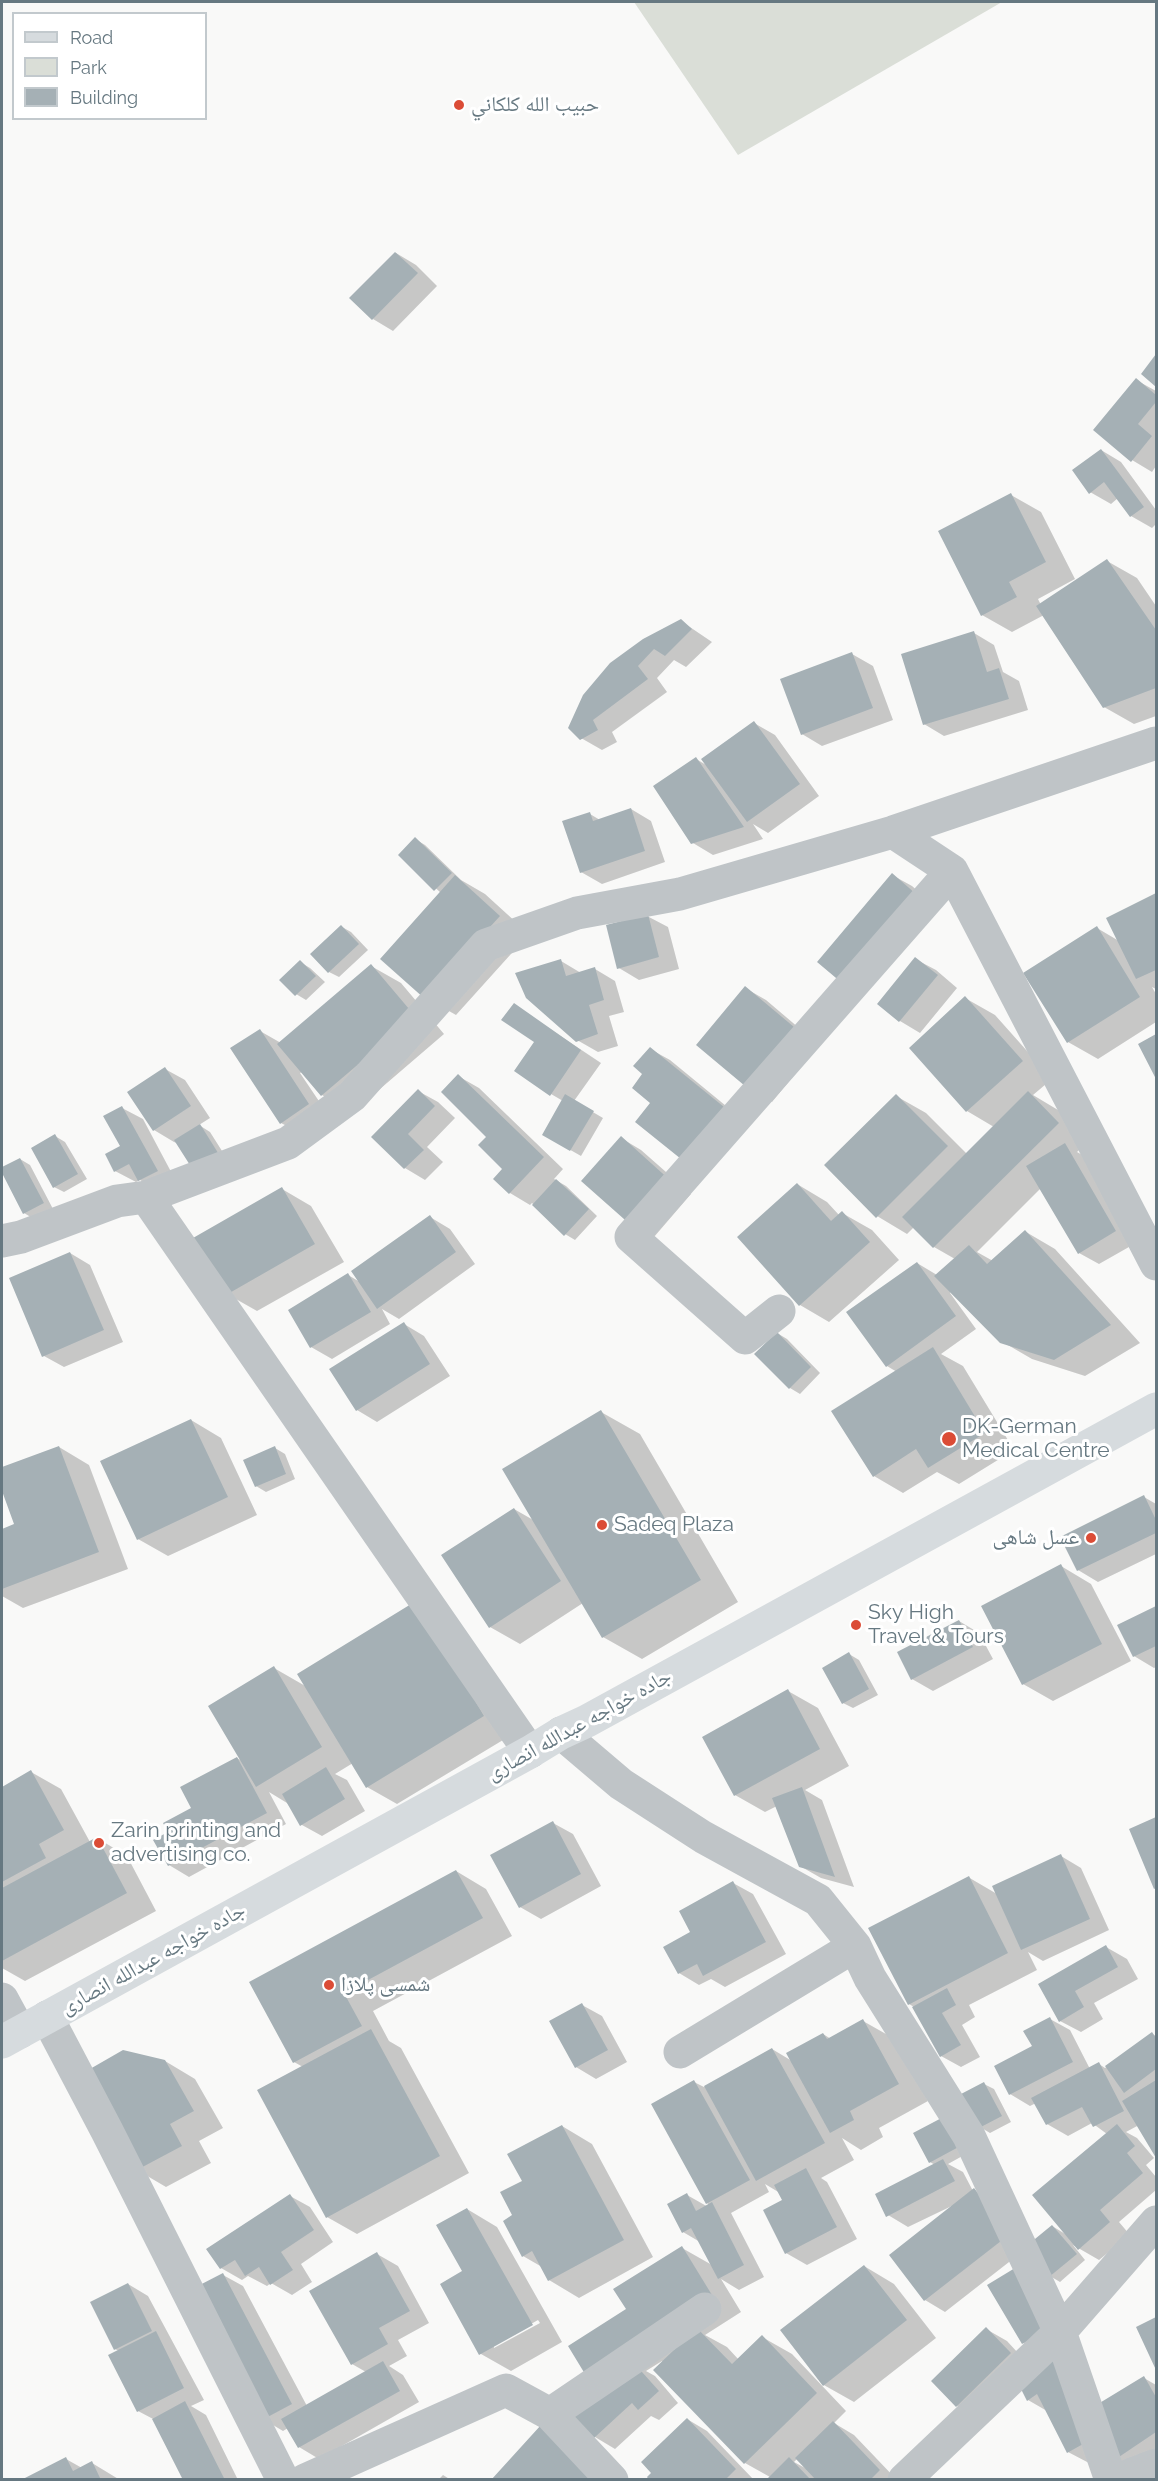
<!DOCTYPE html>
<meta charset="utf-8">
<style>
body{margin:0}
#map{position:relative;width:1158px;height:2481px;overflow:hidden;background:#f9f9f8;font-family:Raleway,sans-serif}
canvas{display:block}
.frame{position:absolute;inset:0;border:3px solid #667881;pointer-events:none}
.legend{position:absolute;left:12px;top:12px;width:195px;height:108px;box-sizing:border-box;background:#fff;border:2px solid #c2c9cd;margin:0;padding:8px 10px;list-style:none;font-size:18px;color:#667881}
.legend li{display:flex;align-items:center;gap:12px;height:30px}
.legend b{width:30px;border:2px solid #c2c9cd}
</style>
<div id="map">
<canvas width="1158" height="2481"></canvas>
<div class="frame"></div>
<ul class="legend">
<li><b style="height:8px;background:#d6dbde"></b>Road</li>
<li><b style="height:16px;background:#daded7"></b>Park</li>
<li><b style="height:16px;background:#a5b0b5"></b>Building</li>
</ul>
</div>
<script>
const ctx = document.querySelector('canvas').getContext('2d');
ctx.lineJoin = 'round';
function fill(path, color) { ctx.fillStyle = color; ctx.fill(path, 'evenodd'); }
const shape = rows => new Path2D(rows.map(r => 'M' + r).join(''));
function trace(path, color, width, dash) { ctx.strokeStyle = color; ctx.lineWidth = width; ctx.lineCap = dash ? 'butt' : 'round'; ctx.setLineDash(dash || []); ctx.stroke(path); }
function label(font, color, halo, rows, align = 'center') {
  ctx.font = font + ' Raleway,"Noto Naskh Arabic",sans-serif'; ctx.lineWidth = 6; ctx.setLineDash([]); ctx.textBaseline = 'middle'; ctx.strokeStyle = halo; ctx.fillStyle = color; for (const [text, x, y, turn = 0] of rows) {
    ctx.save(); ctx.translate(x, y); ctx.rotate((+turn || 0) * Math.PI / 180); ctx.textAlign = isNaN(turn) ? turn : align; if (halo) ctx.strokeText(text, 0, 0); ctx.fillText(text, 0, 0); ctx.restore();
  }
}
const green = shape([
 [634,2,1002,2,738,155]
]);
const shadow = shape([
 [396,253,416,265,437,286,393,331,373,319],
 [1136,380,1156,391,1156,466,1152,472,1132,460],
 [1101,450,1121,462,1156,510,1156,524,1152,528,1131,516,1118,498,1111,504,1090,492],
 [1011,495,1041,512,1075,579,1038,599,1041,605,1107,561,1137,578,1156,606,1156,716,1134,724,1104,707,1044,615,1012,632,982,615],
 [681,621,712,642,686,667,674,660,657,678,667,692,612,732,617,742,602,750,581,738,570,728],
 [974,633,994,645,1003,672,1019,681,1028,710,944,736,924,724],
 [852,654,873,666,893,720,822,746,802,734],
 [754,723,775,735,819,796,768,833,753,824,763,839,713,855,693,843,696,759,708,766],
 [631,809,651,821,665,862,602,884,581,872,590,814,600,820],
 [415,839,425,845,461,880,485,894,529,934,456,1015,426,998,441,893,400,855],
 [892,875,912,886,936,907,819,961],
 [1156,894,1156,989,1152,987,1156,994,1156,1022,1098,1059,1068,1042,1097,928,1119,941,1108,918],
 [647,916,668,927,679,969,639,980,619,968],
 [342,927,351,932,368,950,339,977,329,972],
 [915,959,936,970,957,988,920,1033,900,1021,879,1003],
 [561,961,581,973,595,969,615,981,624,1012,609,1016,618,1046,598,1052,577,1040],
 [300,962,310,968,325,982,306,1000,296,994],
 [371,966,401,983,444,1034,352,1113,322,1095,302,1072,300,1073,329,1116,302,1134,281,1123,260,1031,281,1043],
 [745,988,766,1000,819,1045,772,1102,751,1090],
 [965,998,995,1015,1052,1079,1033,1095,1058,1110,1088,1141,1077,1152,1086,1157,1136,1243,1099,1264,1079,1253,1041,1188,977,1252,993,1261,1026,1232,1055,1249,1140,1343,1085,1376,1032,1359,1001,1341,951,1291,950,1293,976,1329,941,1354,963,1366,1014,1450,959,1484,937,1472,903,1493,874,1476,897,1372,887,1366,848,1312,917,1263,937,1275,955,1259,934,1247,914,1227,907,1234,877,1216,896,1096,926,1113,967,1154,994,1127,967,1111],
 [514,1005,601,1063,574,1101,603,1118,581,1156,544,1135,563,1101,551,1094,536,1042],
 [1156,1036,1156,1076,1140,1045],
 [650,1049,670,1060,748,1124,652,1102,644,1074],
 [165,1069,185,1080,210,1118,199,1125,210,1132,229,1162,174,1142,154,1130],
 [458,1076,479,1088,563,1169,554,1179,566,1186,597,1216,575,1240,565,1234,532,1203,530,1205,510,1193,504,1169],
 [418,1091,438,1102,455,1118,427,1147,443,1162,425,1180,405,1168,373,1137],
 [122,1108,143,1119,177,1183,160,1192,140,1180,136,1182,115,1171,122,1147],
 [55,1136,65,1142,87,1179,64,1192,54,1187],
 [621,1138,641,1150,691,1194,654,1237],
 [20,1159,30,1165,53,1209,34,1219,24,1213,2,1169],
 [797,1184,827,1202,839,1215,842,1213,872,1230,899,1260,829,1322,800,1305],
 [282,1189,311,1206,344,1262,257,1311,227,1294],
 [430,1217,450,1229,475,1264,399,1319,382,1309,390,1324,332,1359,311,1347,348,1275,360,1282],
 [70,1253,90,1265,123,1342,64,1367,44,1356],
 [404,1324,424,1336,450,1376,377,1422,357,1410],
 [777,1333,787,1339,820,1373,800,1394,790,1388,756,1354],
 [601,1412,640,1434,738,1602,642,1659,603,1637,583,1603,520,1644,490,1627,514,1509,535,1521],
 [191,1420,221,1438,257,1515,168,1556,138,1539],
 [59,1447,89,1465,128,1569,23,1608,2,1596,2,1531,16,1525,2,1486,2,1469],
 [275,1448,285,1454,295,1479,266,1492,256,1486],
 [1144,1497,1156,1504,1156,1554,1098,1582,1078,1570],
 [1061,1566,1091,1584,1131,1661,1053,1701,1023,1684],
 [416,1603,513,1734,397,1804,367,1787,353,1763,335,1774,347,1780,365,1811,322,1836,302,1825,287,1803,269,1792,286,1824,189,1877,169,1865,170,1832,237,1758,244,1762,274,1668,307,1687],
 [1156,1608,1156,1667,1154,1668,1134,1656,1119,1626],
 [959,1621,979,1633,993,1659,933,1691,912,1679],
 [849,1654,859,1660,878,1695,853,1708,843,1703],
 [788,1691,818,1708,849,1766,805,1790,822,1800,854,1887,821,1878,800,1866,777,1806,765,1812,735,1795,704,1738],
 [31,1772,61,1789,90,1842,97,1838,127,1856,156,1911,25,1981,2,1968,2,1789],
 [1156,1818,1156,1888,1131,1830],
 [553,1823,573,1834,601,1886,541,1919,520,1907],
 [1061,1856,1081,1868,1109,1930,1043,1961,1028,1952,1037,1970,969,2005,975,2017,962,2025,980,2057,961,2067,941,2056,914,2007,909,2004,968,1877,997,1894],
 [456,1871,486,1889,512,1936,373,2011,389,2041,401,2048,469,2173,357,2234,327,2217,303,2067,294,2062,251,1983],
 [733,1883,753,1894,786,1954,725,1987,711,1979,699,1985,679,1973,692,1933],
 [1106,1947,1127,1959,1138,1979,1094,2003,1103,2019,1081,2032,1060,2021,1040,1985],
 [582,2005,602,2016,627,2062,596,2079,576,2067],
 [1050,2019,1070,2030,1090,2069,1099,2064,1105,2068,1152,2034,1156,2036,1156,2155,1139,2125,1126,2132,1137,2138,1154,2158,1146,2165,1156,2177,1156,2190,1119,2222,1130,2235,1099,2260,1073,2245,1085,2260,1060,2282,1050,2276,1027,2248,945,2312,925,2300,958,2203,908,2227,888,2215,935,2165,930,2162,915,2133,975,2149,948,2164,963,2172,973,2191,1029,2246,1052,2226,1067,2235,1107,2134,1092,2123,1068,2136,1047,2124,1036,2103,1030,2106,1010,2094],
 [863,2021,893,2038,928,2101,879,2128,883,2137,861,2150,842,2138,854,2160,821,2178,827,2182,857,2239,807,2265,786,2253,783,2201,780,2193,765,2184,769,2192,731,2213,764,2277,739,2290,721,2279,741,2312,705,2335,727,2347,739,2360,762,2337,792,2354,846,2411,834,2423,854,2435,897,2480,768,2480,770,2477,745,2463,662,2361,646,2371,655,2376,678,2403,659,2420,651,2416,615,2449,595,2437,628,2310,682,2248,712,2265,700,2242,683,2232,687,2195,710,2208,653,2105,694,2082,704,2087,772,2049,792,2061,823,2034,831,2039],
 [798,2458,807,2469,794,2462],
 [165,2061,195,2079,223,2128,199,2141,211,2163,166,2187,137,2170],
 [984,2084,994,2089,1011,2122,990,2133,980,2127],
 [562,2126,592,2144,653,2257,579,2298,549,2280,542,2267,523,2256,514,2216,524,2181],
 [290,2196,310,2207,333,2242,301,2264,312,2282,292,2295,271,2283,267,2286,248,2276,242,2280,221,2268,208,2249],
 [467,2209,497,2227,562,2342,511,2371,481,2354,464,2272],
 [538,2320,540,2323,494,2348,494,2345],
 [377,2254,398,2266,429,2323,398,2340,407,2356,389,2366,403,2375,419,2402,319,2459,299,2447,288,2428,283,2431,263,2419,223,2275,243,2286,307,2406,366,2372,352,2364],
 [864,2266,894,2284,936,2338,854,2402,822,2384],
 [128,2284,148,2296,204,2400,191,2406,206,2415,238,2480,184,2480,155,2420,138,2411,119,2351,115,2349],
 [989,2285,1094,2408,1144,2378,1156,2385,1156,2457,1137,2469,1089,2463,1068,2452,1047,2411,1028,2400,1017,2379,978,2417,957,2406,986,2329,1007,2341,1030,2366,1043,2355,1023,2343],
 [1156,2319,1156,2366,1138,2328],
 [687,2419,707,2431,754,2480,651,2480],
 [66,2459,82,2468,92,2463,120,2480,25,2480],
 [443,2475,451,2480,438,2480]
]);
const building = shape([
 [395,252,418,273,372,320,349,298],
 [1156,354,1156,387,1141,374],
 [1136,378,1156,395,1156,402,1138,424,1152,436,1131,462,1093,430],
 [1101,449,1144,507,1130,517,1104,482,1089,494,1072,470],
 [1011,493,1046,562,1009,582,1017,597,981,616,938,531],
 [1107,559,1156,630,1156,688,1103,708,1036,606],
 [681,619,692,629,665,656,654,649,638,666,648,679,593,720,598,730,580,740,568,728,583,695,610,663,643,639],
 [974,631,987,672,999,668,1009,699,923,725,901,654],
 [852,652,873,708,801,735,780,679],
 [754,721,800,784,747,822,701,759],
 [696,757,744,827,691,844,653,786],
 [631,808,645,851,580,873,562,821,590,812,593,821],
 [415,837,452,873,434,891,398,855],
 [892,873,916,894,842,983,817,962],
 [455,875,500,916,425,999,380,959],
 [1156,893,1156,970,1136,979,1106,918],
 [648,914,659,957,617,969,606,925],
 [341,925,359,944,328,973,310,954],
 [1097,926,1140,997,1067,1043,1023,973],
 [915,957,938,975,899,1022,877,1004],
 [561,959,566,976,595,967,604,1000,589,1005,598,1034,576,1042,526,998,515,973],
 [300,960,316,976,295,996,279,980],
 [371,964,415,1016,321,1096,277,1044],
 [745,986,800,1032,751,1091,696,1045],
 [965,996,1023,1061,966,1112,909,1048],
 [514,1003,581,1050,550,1096,514,1071,534,1042,501,1020],
 [260,1029,309,1104,280,1124,230,1048],
 [1156,1034,1156,1079,1138,1044],
 [650,1047,729,1111,686,1163,635,1122,650,1103,632,1088,642,1074,633,1066],
 [165,1067,191,1106,153,1131,127,1092],
 [458,1074,544,1157,509,1194,493,1179,502,1169,478,1145,486,1137,441,1092],
 [418,1089,435,1106,408,1134,424,1150,404,1169,371,1137],
 [1028,1091,1059,1123,933,1248,902,1217],
 [565,1094,594,1111,570,1151,542,1135],
 [896,1094,948,1146,876,1218,824,1165],
 [122,1106,158,1171,138,1181,129,1164,114,1172,105,1154,120,1146,103,1116],
 [200,1124,220,1156,195,1173,174,1140],
 [55,1134,78,1174,53,1188,31,1148],
 [621,1136,672,1182,633,1227,581,1181],
 [1065,1143,1116,1231,1078,1254,1026,1166],
 [20,1158,44,1203,23,1214,2,1173,2,1167],
 [556,1179,589,1209,564,1236,532,1205],
 [797,1183,831,1221,842,1211,870,1242,799,1306,737,1237],
 [282,1187,315,1244,226,1295,193,1238],
 [430,1215,456,1252,377,1309,351,1271],
 [1025,1230,1111,1325,1054,1360,1000,1343,934,1276,969,1245,987,1264],
 [70,1252,104,1330,42,1357,9,1278],
 [917,1262,956,1316,886,1367,846,1312],
 [348,1273,371,1312,310,1348,288,1310],
 [404,1322,430,1364,356,1411,329,1369],
 [777,1332,811,1367,789,1389,754,1354],
 [933,1347,985,1433,928,1468,916,1449,873,1477,831,1411],
 [601,1410,701,1580,602,1638,502,1469],
 [191,1419,228,1497,137,1540,100,1461],
 [59,1446,99,1552,2,1589,2,1529,14,1524,2,1491,2,1467],
 [275,1446,286,1474,255,1487,243,1460],
 [1144,1495,1156,1520,1156,1533,1077,1571,1060,1537],
 [514,1508,561,1581,489,1628,441,1555],
 [1061,1564,1102,1644,1022,1685,981,1606],
 [416,1601,484,1716,366,1788,297,1674],
 [1156,1606,1156,1646,1133,1657,1117,1625],
 [959,1620,973,1647,911,1680,897,1652],
 [849,1652,869,1689,842,1704,822,1668],
 [274,1666,322,1747,256,1787,208,1706],
 [788,1689,820,1749,734,1796,702,1737],
 [237,1757,267,1813,168,1866,153,1840,168,1832,163,1823,191,1808,180,1787],
 [326,1767,345,1799,300,1826,282,1794],
 [31,1770,64,1830,39,1844,46,1858,2,1882,2,1787],
 [802,1787,835,1877,799,1867,772,1798],
 [1156,1817,1156,1888,1154,1889,1129,1829],
 [553,1821,581,1874,519,1908,490,1855],
 [97,1837,127,1893,2,1961,2,1888],
 [1061,1854,1090,1919,1021,1950,992,1886],
 [456,1870,483,1918,344,1993,362,2026,293,2063,249,1982],
 [969,1876,1008,1953,908,2005,868,1928],
 [733,1881,766,1942,703,1976,697,1964,678,1974,663,1947,690,1932,679,1911],
 [1106,1945,1118,1967,1075,1991,1084,2007,1059,2022,1038,1984],
 [947,1988,956,2005,942,2013,961,2045,940,2057,912,2007],
 [582,2003,608,2050,575,2068,549,2021],
 [1050,2017,1073,2062,1009,2095,994,2066,1032,2046,1023,2031],
 [863,2019,899,2084,850,2111,854,2120,830,2133,786,2053,823,2033,827,2039],
 [371,2029,440,2156,326,2218,257,2090],
 [1152,2032,1156,2038,1156,2069,1124,2093,1105,2066],
 [772,2048,825,2143,756,2181,704,2086],
 [123,2050,165,2060,194,2111,170,2124,182,2146,135,2171,83,2073],
 [1099,2062,1124,2111,1093,2127,1082,2107,1046,2125,1031,2098],
 [694,2080,750,2180,706,2204,651,2104],
 [1156,2080,1156,2158,1122,2101],
 [984,2082,1002,2116,979,2128,961,2094],
 [951,2113,966,2143,929,2163,913,2133],
 [1117,2124,1135,2146,1127,2153,1143,2173,1100,2210,1110,2222,1078,2250,1032,2195],
 [562,2125,624,2240,548,2281,532,2251,522,2257,503,2221,512,2215,500,2192,522,2181,507,2154],
 [943,2159,955,2181,886,2217,875,2194],
 [806,2168,837,2227,785,2254,763,2210,782,2200,774,2185],
 [974,2188,1010,2234,924,2301,889,2255],
 [687,2193,696,2211,712,2202,744,2265,718,2279,691,2228,682,2233,667,2204],
 [290,2194,314,2230,281,2252,293,2270,270,2285,259,2267,245,2276,235,2260,220,2269,206,2249],
 [467,2208,533,2325,479,2355,440,2284,462,2271,436,2225],
 [1052,2225,1077,2254,1049,2277,1024,2248],
 [682,2246,712,2295,585,2374,568,2346,626,2309,613,2289],
 [377,2252,410,2311,379,2328,388,2344,351,2365,309,2291],
 [864,2265,907,2320,823,2386,780,2330],
 [1015,2268,1051,2327,1022,2344,987,2285],
 [223,2273,292,2404,262,2420,192,2289],
 [128,2283,152,2331,114,2350,90,2302],
 [1156,2317,1156,2370,1136,2327],
 [986,2327,1011,2353,956,2407,931,2381],
 [697,2328,732,2364,762,2335,817,2393,744,2464,653,2370],
 [156,2331,184,2388,137,2412,108,2355],
 [1052,2344,1092,2439,1067,2453,1037,2394,1027,2401,1015,2377],
 [383,2361,400,2391,298,2448,281,2419],
 [634,2363,659,2391,638,2410,632,2403,594,2438,574,2417],
 [1144,2376,1156,2397,1156,2432,1116,2459,1093,2407],
 [185,2401,225,2480,183,2480,152,2419],
 [687,2418,736,2469,725,2480,649,2480,647,2477,651,2473,641,2462],
 [833,2421,880,2470,870,2480,816,2480,795,2458],
 [541,2425,601,2480,491,2480],
 [66,2457,73,2471,92,2461,101,2480,21,2480],
 [789,2457,811,2480,766,2480]
]);
const minor = shape([
 [893,832,952,871,1156,1264],
 [146,1197,530,1752],
 [2,1241,21,1237,117,1201,146,1197,288,1143,352,1096,486,945,577,913,680,894,893,832,1156,743],
 [779,1311,745,1338,631,1237,952,871],
 [561,1733,621,1784,703,1837,818,1900,855,1946,870,1978,969,2136,1060,2332,1111,2480],
 [2,1999,20,2032],
 [47,2017,107,2131,283,2480],
 [680,2052,855,1946],
 [550,2414,705,2309],
 [305,2480,506,2390,550,2414,612,2480],
 [904,2480,1060,2332,1156,2222],
 [1117,2480,1156,2465]
]);
const secondary = shape([
 [2,2042,530,1752,561,1733,587,1721,1156,1409]
]);
const markers = [
 [459,105,6,"#db4c36"],
 [949,1439,8,"#db4c36"],
 [602,1525,6,"#db4c36"],
 [1091,1538,6,"#db4c36"],
 [856,1625,6,"#db4c36"],
 [99,1843,6,"#db4c36"],
 [329,1985,6,"#db4c36"]
];
const poiNames = [
 ["حبيب الله کلکاني",471,105],
 ["DK-German",962,1427],
 ["Medical Centre",962,1451],
 ["Sadeq Plaza",614,1525],
 ["عسل شاهی",1079,1538,"right"],
 ["Sky High",868,1613],
 ["Travel & Tours",868,1637],
 ["Zarin printing and",111,1831],
 ["advertising co.",111,1855],
 ["شمسی پلازا",341,1985]
];
const streetNames = [
 ["جاده خواجه عبدالله انصاری",579,1725,-29],
 ["جاده خواجه عبدالله انصاری",153,1959,-29]
];
fill(green, '#daded7');
fill(shadow, '#0003');
fill(building, '#a5b0b5');
trace(minor, '#bfc4c7', 33);
trace(secondary, '#d6dbde', 33);
for (const [x, y, r, color] of markers) { const dot = new Path2D(); dot.arc(x, y, r, 0, 2 * Math.PI); ctx.fillStyle = color; ctx.fill(dot); trace(dot, '#fff', 2); }
label('21px', '#667881', '#fff', poiNames, 'left');
label('21px', '#667881', '#fff', streetNames);
</script>
